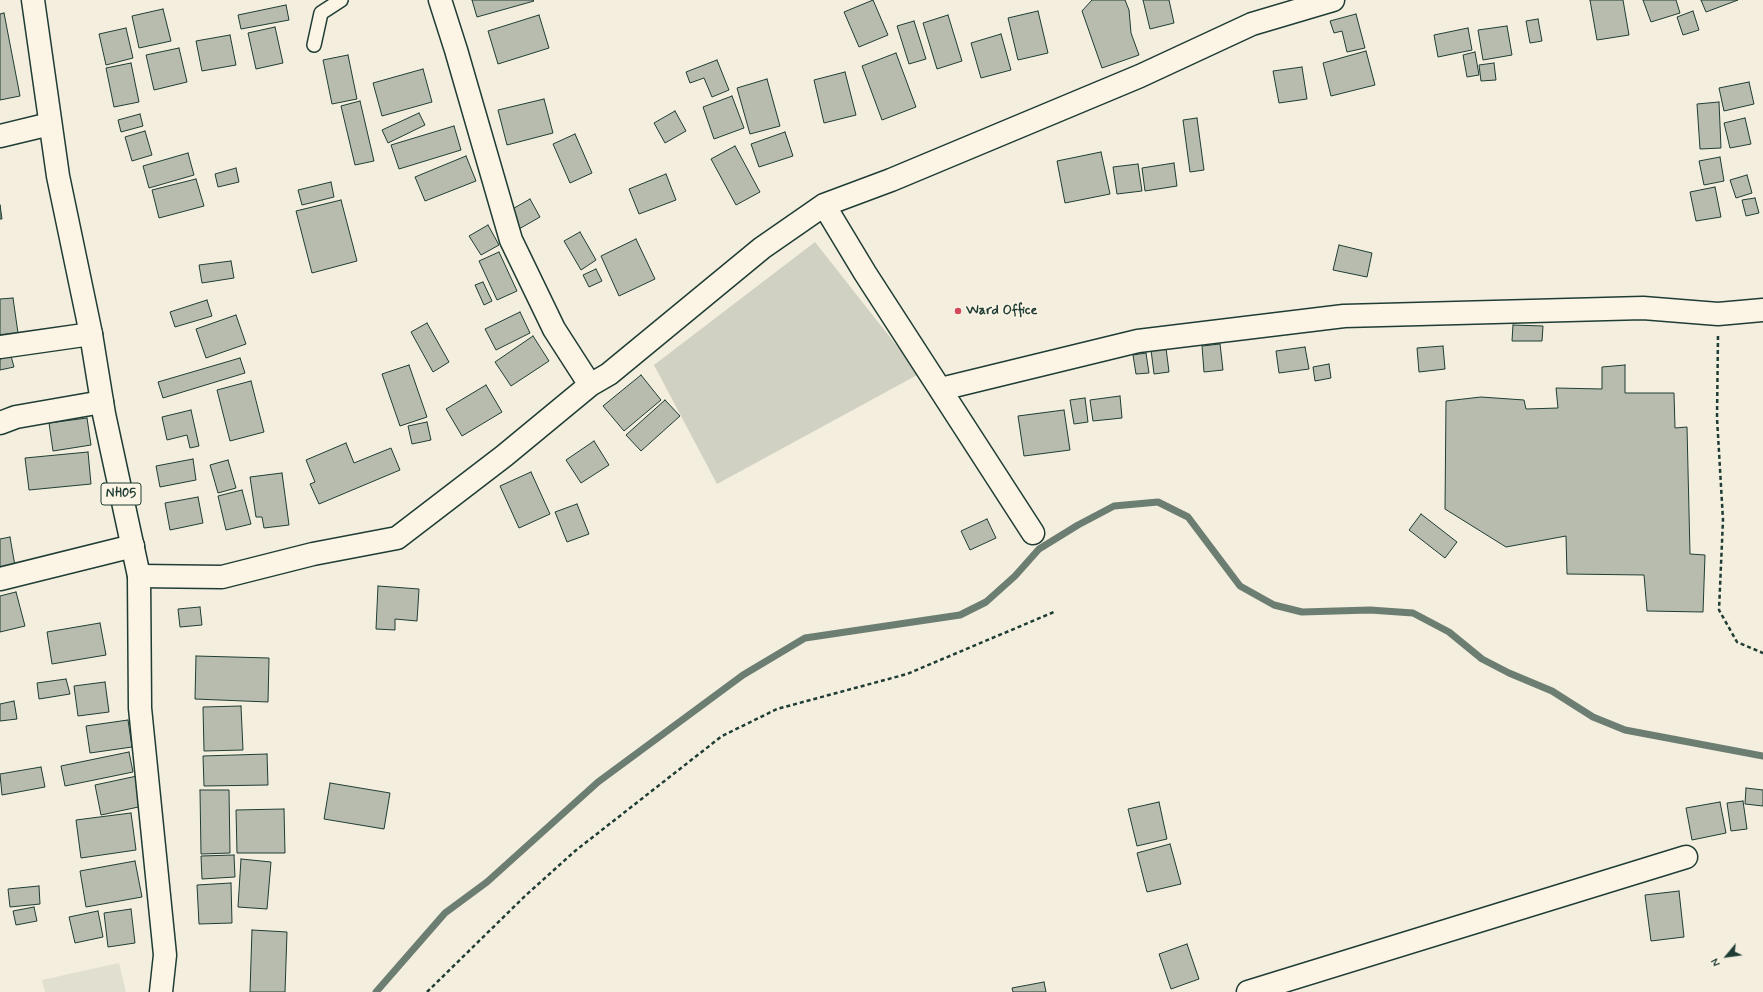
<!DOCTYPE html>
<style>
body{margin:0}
#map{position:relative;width:1763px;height:992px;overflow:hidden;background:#f3eede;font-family:Mynerve,sans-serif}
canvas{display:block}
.north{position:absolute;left:1707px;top:936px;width:40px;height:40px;-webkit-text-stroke:3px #fcf5e5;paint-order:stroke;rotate:241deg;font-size:11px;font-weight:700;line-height:16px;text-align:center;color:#1f3d34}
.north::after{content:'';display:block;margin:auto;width:14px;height:18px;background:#1f3d34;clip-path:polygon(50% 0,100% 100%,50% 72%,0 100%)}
</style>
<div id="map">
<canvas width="1763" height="992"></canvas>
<div class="north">N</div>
</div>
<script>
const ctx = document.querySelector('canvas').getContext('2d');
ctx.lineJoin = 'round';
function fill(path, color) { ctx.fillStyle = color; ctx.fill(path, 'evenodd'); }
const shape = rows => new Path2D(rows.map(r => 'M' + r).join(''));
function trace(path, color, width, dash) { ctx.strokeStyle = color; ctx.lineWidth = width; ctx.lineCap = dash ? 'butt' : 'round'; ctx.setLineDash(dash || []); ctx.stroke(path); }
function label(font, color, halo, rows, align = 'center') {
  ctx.font = font + ' Mynerve,sans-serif'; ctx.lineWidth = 3; ctx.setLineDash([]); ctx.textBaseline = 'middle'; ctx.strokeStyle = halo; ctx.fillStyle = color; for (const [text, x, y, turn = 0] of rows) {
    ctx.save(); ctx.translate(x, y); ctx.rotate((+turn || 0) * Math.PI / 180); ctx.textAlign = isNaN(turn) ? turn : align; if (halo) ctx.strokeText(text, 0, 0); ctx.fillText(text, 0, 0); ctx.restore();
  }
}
const built = shape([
 [119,963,126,992,45,992,42,980]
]);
const green = shape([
 [815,242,919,374,717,484,654,365]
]);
const stream = shape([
 [376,992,445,913,487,882,598,782,743,675,805,638,960,615,986,602,1015,576,1039,549,1078,525,1114,506,1158,502,1188,517,1240,586,1274,605,1302,612,1370,610,1413,613,1449,632,1482,659,1509,673,1552,691,1593,717,1625,730,1763,756]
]);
const building = shape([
 [472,0,533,0,534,1,477,17,472,0],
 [873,0,888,35,859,47,844,12,873,0],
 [1092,0,1125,0,1129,10,1131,33,1139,55,1102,68,1082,11,1092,0],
 [1143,0,1169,0,1174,23,1150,29,1143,0],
 [1590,0,1623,0,1629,35,1597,40,1590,0],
 [1643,0,1676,0,1680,13,1651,22,1643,0],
 [1701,0,1738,0,1706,12,1701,0],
 [286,5,289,20,241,29,238,15,286,5],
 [163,9,171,41,139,48,132,16,163,9],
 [1038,11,1048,53,1018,60,1008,18,1038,11],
 [1693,11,1699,30,1683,35,1677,17,1693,11],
 [4,13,20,96,0,100,0,14,4,13],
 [1356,14,1365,48,1347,52,1342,31,1334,33,1330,21,1356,14],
 [539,15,549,48,498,64,488,31,539,15],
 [948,15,962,61,937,69,923,23,948,15],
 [1538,19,1542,41,1530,43,1526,21,1538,19],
 [914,21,926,59,909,64,897,26,914,21],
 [1507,26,1512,55,1483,60,1478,30,1507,26],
 [275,27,283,63,256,69,248,33,275,27],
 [126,28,133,58,106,65,99,34,126,28],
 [1468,28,1472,50,1438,57,1434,35,1468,28],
 [1001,34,1011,70,981,78,971,43,1001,34],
 [230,35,236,65,202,71,196,41,230,35],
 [179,48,187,82,154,90,146,55,179,48],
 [1366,51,1375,85,1331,96,1323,63,1366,51],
 [1475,52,1479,75,1467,77,1463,55,1475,52],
 [896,53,916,107,882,120,862,66,896,53],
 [348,55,357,99,332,104,323,60,348,55],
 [717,60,729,90,712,97,704,78,690,83,686,72,717,60],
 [131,63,139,102,114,107,106,68,131,63],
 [1494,63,1496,80,1481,81,1479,65,1494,63],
 [1302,67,1307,99,1279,103,1273,71,1302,67],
 [423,69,432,102,382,116,373,83,423,69],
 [845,72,856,115,824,123,814,80,845,72],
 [767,79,780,126,750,134,737,88,767,79],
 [1749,82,1754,104,1724,111,1719,88,1749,82],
 [732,96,744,128,714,139,703,107,732,96],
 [544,99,553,133,507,145,498,110,544,99],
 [360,101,374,161,355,165,341,106,360,101],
 [1719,102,1721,148,1700,149,1697,104,1719,102],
 [675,111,686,131,665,143,654,123,675,111],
 [419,113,425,125,388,143,382,130,419,113],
 [140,114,143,126,121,132,118,120,140,114],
 [1197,118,1204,170,1190,172,1183,120,1197,118],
 [1745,118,1751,144,1730,148,1724,123,1745,118],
 [454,126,461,150,399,169,391,145,454,126],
 [145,131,152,155,132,161,125,137,145,131],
 [785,132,793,156,759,167,751,144,785,132],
 [575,134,592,173,570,183,553,144,575,134],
 [735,146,760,192,736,205,711,159,735,146],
 [1101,152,1110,194,1065,203,1057,161,1101,152],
 [188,153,194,175,149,188,143,166,188,153],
 [466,156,476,181,425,201,415,177,466,156],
 [1720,157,1724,181,1704,185,1699,161,1720,157],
 [1174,163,1177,186,1145,191,1142,168,1174,163],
 [1138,164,1142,191,1117,194,1113,167,1138,164],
 [236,168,239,182,218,187,215,174,236,168],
 [666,174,676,200,639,214,629,189,666,174],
 [1747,175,1752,193,1736,198,1730,180,1747,175],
 [196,179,204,206,159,218,152,190,196,179],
 [331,182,334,197,302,205,298,190,331,182],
 [1715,187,1721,217,1696,221,1690,192,1715,187],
 [1755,198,1759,213,1746,216,1742,200,1755,198],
 [530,199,540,217,519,229,509,211,530,199],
 [341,200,357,261,312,273,296,211,341,200],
 [0,205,2,219,0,219,0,205],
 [488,225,499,245,481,255,469,236,488,225],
 [580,232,596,260,581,270,564,241,580,232],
 [636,239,655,279,619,296,601,256,636,239],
 [1339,245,1372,253,1367,277,1333,270,1339,245],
 [499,252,517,291,497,300,479,261,499,252],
 [231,261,234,278,202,283,199,265,231,261],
 [596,269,602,281,589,287,583,275,596,269],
 [483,282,492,301,484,305,475,285,483,282],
 [13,298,18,333,0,335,0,299,13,298],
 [207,300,212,316,175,327,170,312,207,300],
 [520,312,530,333,496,350,485,329,520,312],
 [236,315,246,344,206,358,196,329,236,315],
 [427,323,449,362,433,372,411,332,427,323],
 [1513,325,1543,326,1542,341,1512,341,1513,325],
 [533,336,549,361,511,386,495,362,533,336],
 [1220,344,1223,370,1204,372,1202,346,1220,344],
 [1443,346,1445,369,1419,372,1417,348,1443,346],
 [1305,347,1309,369,1279,373,1276,351,1305,347],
 [1166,348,1169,372,1154,374,1151,350,1166,348],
 [1146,353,1149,373,1136,374,1133,355,1146,353],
 [11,356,14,367,0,370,0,359,11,356],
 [240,358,245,373,163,398,158,382,240,358],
 [1329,364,1331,378,1315,381,1313,367,1329,364],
 [409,365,427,417,400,426,382,374,409,365],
 [1625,365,1625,393,1674,393,1675,428,1687,427,1690,554,1705,555,1703,612,1647,611,1644,575,1567,574,1566,536,1506,547,1445,509,1446,401,1481,397,1524,400,1526,409,1558,408,1556,388,1602,389,1602,367,1625,365],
 [641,375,661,400,624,431,603,406,641,375],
 [251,381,264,432,230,441,217,390,251,381],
 [486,385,502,412,462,436,446,409,486,385],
 [1120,396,1122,418,1093,421,1090,400,1120,396],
 [1085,398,1088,422,1074,424,1070,400,1085,398],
 [665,400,680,416,641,451,626,435,665,400],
 [191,410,199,446,190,448,187,435,167,440,162,417,191,410],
 [1064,410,1070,450,1024,456,1018,416,1064,410],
 [87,418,91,445,53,451,49,423,87,418],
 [427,422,431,440,412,444,408,426,427,422],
 [594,441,609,465,581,483,566,460,594,441],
 [346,443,354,463,391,448,400,470,319,504,310,484,315,482,306,460,346,443],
 [88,452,91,484,29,490,25,458,88,452],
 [193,459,196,480,160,487,156,466,193,459],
 [228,460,236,488,218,493,210,465,228,460],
 [531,472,550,514,519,528,500,486,531,472],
 [282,473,289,525,264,528,262,517,256,517,250,477,282,473],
 [242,490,251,524,226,530,218,496,242,490],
 [198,497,203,523,170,530,165,503,198,497],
 [577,504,589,534,567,542,555,512,577,504],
 [1421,514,1457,542,1445,558,1409,530,1421,514],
 [987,519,996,538,970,550,961,531,987,519],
 [10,537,15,566,0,568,0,539,10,537],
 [378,586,419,589,417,621,395,619,395,630,376,629,378,586],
 [16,592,25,626,0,632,0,596,16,592],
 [200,607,202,625,180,627,178,609,200,607],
 [100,623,106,655,52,664,47,632,100,623],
 [196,656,269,658,268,702,195,699,196,656],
 [66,679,70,694,39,699,37,683,66,679],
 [105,682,109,712,78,716,74,686,105,682],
 [14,701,17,719,0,721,0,704,14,701],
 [241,706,243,750,204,751,203,707,241,706],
 [128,720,132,747,90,753,86,726,128,720],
 [129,752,133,772,65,786,61,766,129,752],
 [267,754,268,785,204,786,203,756,267,754],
 [41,767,45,787,2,795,0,774,41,767],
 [137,776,143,806,101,815,95,785,137,776],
 [330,783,390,793,384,829,324,819,330,783],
 [1746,788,1763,790,1763,806,1745,804,1746,788],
 [200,790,229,790,230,853,201,854,200,790],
 [1743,801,1747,829,1731,831,1727,803,1743,801],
 [1159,802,1167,839,1137,846,1128,809,1159,802],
 [1720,802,1726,833,1692,840,1686,808,1720,802],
 [284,809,285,853,237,853,236,810,284,809],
 [131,813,136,850,81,858,76,820,131,813],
 [1170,844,1181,884,1147,892,1137,853,1170,844],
 [234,855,235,877,202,879,201,856,234,855],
 [241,859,271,862,267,909,238,907,241,859],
 [135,861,142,897,86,907,80,871,135,861],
 [231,883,232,923,199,924,197,885,231,883],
 [39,886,40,904,10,907,8,889,39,886],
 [1679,891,1684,937,1651,941,1645,895,1679,891],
 [34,907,37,921,16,925,13,911,34,907],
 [131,909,135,943,108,947,104,913,131,909],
 [98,911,103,937,75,943,69,917,98,911],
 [252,930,287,932,285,992,250,992,252,930],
 [1187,944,1199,979,1171,989,1159,954,1187,944],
 [1044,982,1046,992,1013,992,1012,988,1044,982]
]);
const path = shape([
 [1718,336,1717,418,1723,520,1719,610,1737,642,1763,653],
 [427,992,525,896,575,851,722,736,777,709,907,674,1054,612]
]);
const lane = shape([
 [314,45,321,13,341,0]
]);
const street = shape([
 [440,0,456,50,511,240,554,329,590,385],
 [0,136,50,124],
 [824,205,865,273,1033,533],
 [0,347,91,334],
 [941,389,1138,341,1344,316,1643,308,1718,314,1763,310],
 [0,423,16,417,102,402],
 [139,576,222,577,313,554,397,538,504,456,590,385,609,374,762,248,824,205,891,180,1140,76,1252,24,1333,0],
 [0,579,133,546],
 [1248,992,1686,857]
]);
const primary = shape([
 [33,0,58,176,91,334,104,414,139,576,140,708,165,955,161,992]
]);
const markers = [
 [958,311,4,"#d1495b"]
];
const shields = [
 [121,494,40]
];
const shieldNames = [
 ["NH05",121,494]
];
const poiNames = [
 ["Ward Office",966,311]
];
fill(built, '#e1dfd0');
fill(green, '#d0d1c2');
trace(stream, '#6c7d72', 7);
fill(building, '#b8bcae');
trace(building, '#1f3d34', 1);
trace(lane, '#1f3d34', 16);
trace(street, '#1f3d34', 25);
trace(primary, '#1f3d34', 25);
trace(path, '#1f3d34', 2.5, [4, 3]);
trace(lane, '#fcf5e5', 13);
trace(street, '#fcf5e5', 22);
trace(primary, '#fcf5e5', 22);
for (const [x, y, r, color] of markers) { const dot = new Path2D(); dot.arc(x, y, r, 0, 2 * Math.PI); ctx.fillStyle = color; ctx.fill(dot); trace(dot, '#fcf5e5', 1.5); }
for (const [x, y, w] of shields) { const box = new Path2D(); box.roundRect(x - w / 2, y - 11, w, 22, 3); ctx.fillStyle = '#fcf5e5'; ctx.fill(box); trace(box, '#1f3d34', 1); }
label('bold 13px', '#1f3d34', null, shieldNames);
label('bold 14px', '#1f3d34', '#fcf5e5', poiNames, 'left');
</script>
